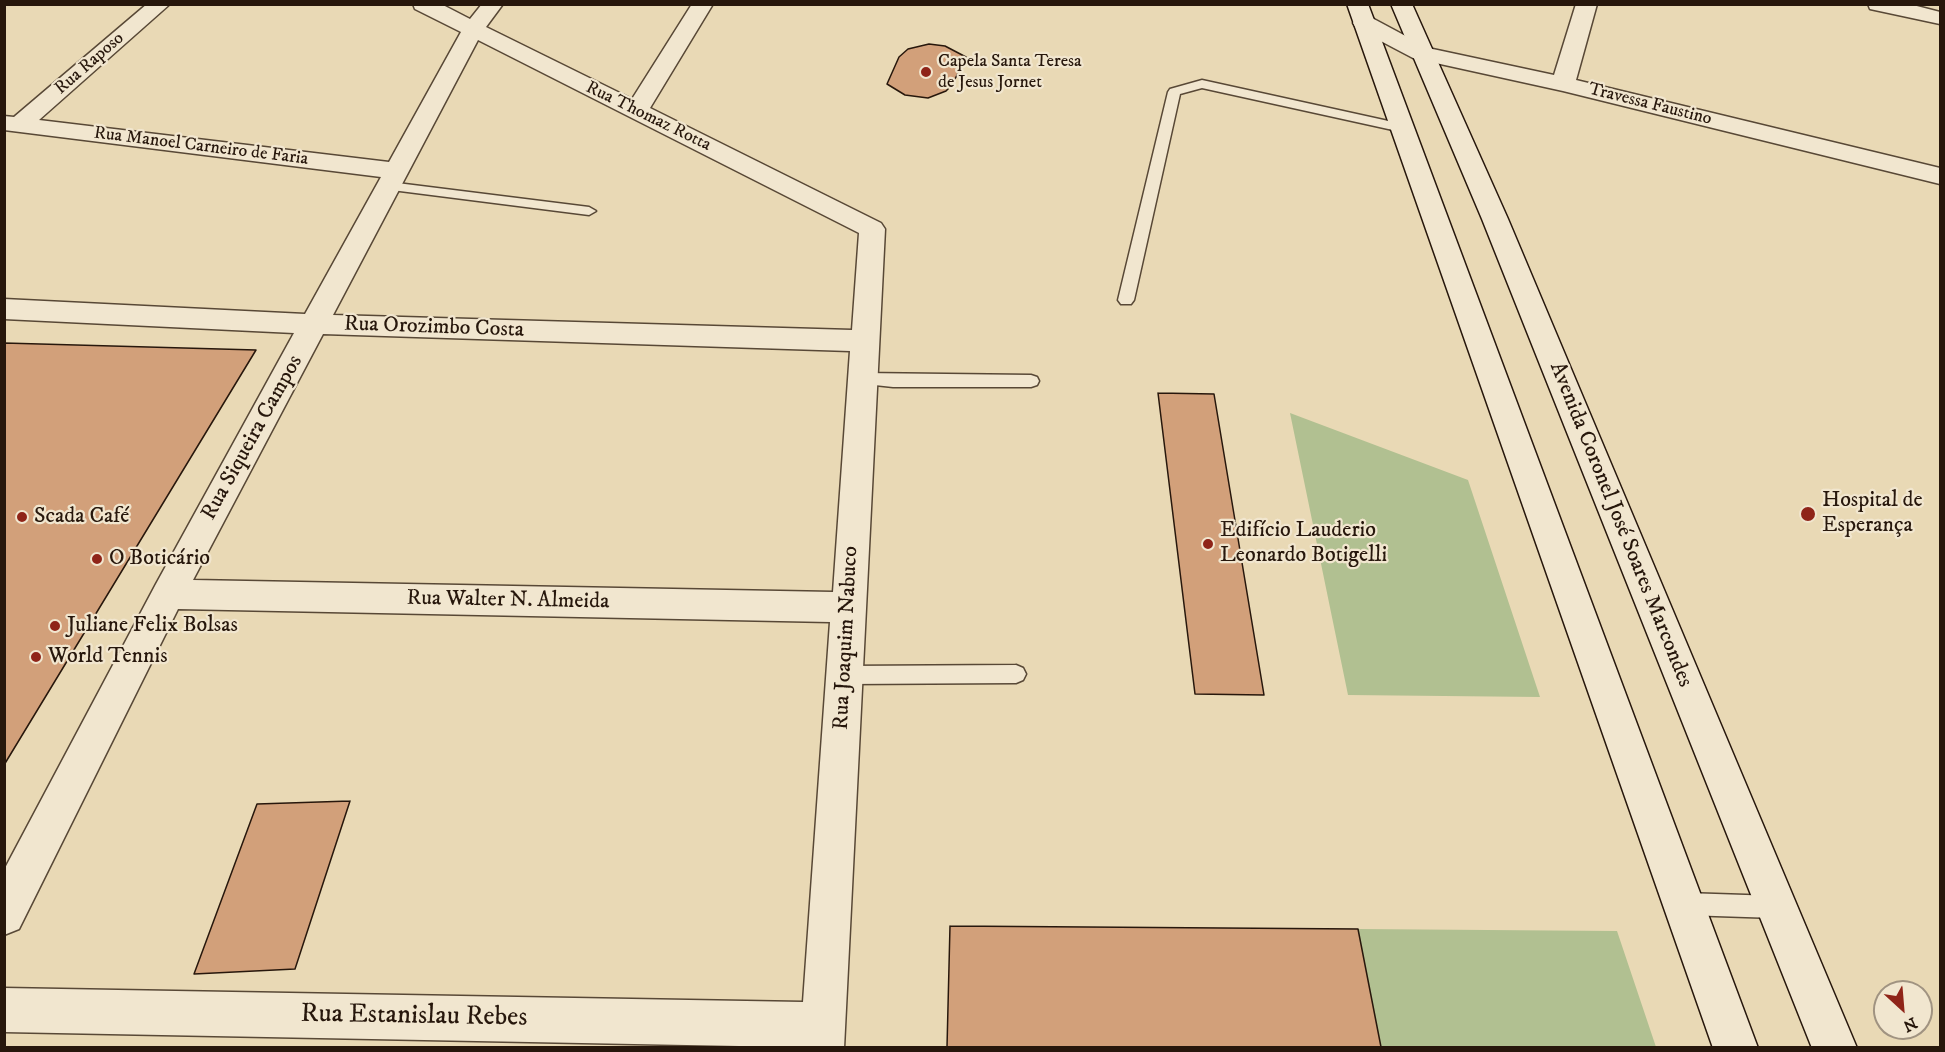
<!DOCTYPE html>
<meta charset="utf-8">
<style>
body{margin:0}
#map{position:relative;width:1945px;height:1052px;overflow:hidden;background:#e9d9b5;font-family:"IM FELL DW Pica",serif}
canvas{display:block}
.frame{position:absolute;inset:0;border:6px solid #27170c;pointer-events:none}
.north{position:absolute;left:1873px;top:980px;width:60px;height:60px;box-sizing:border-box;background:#f1e6cf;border:2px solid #a09381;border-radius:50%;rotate:154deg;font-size:16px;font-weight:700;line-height:24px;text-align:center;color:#27170c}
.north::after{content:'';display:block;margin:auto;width:21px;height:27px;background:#8f2418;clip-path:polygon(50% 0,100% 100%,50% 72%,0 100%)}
</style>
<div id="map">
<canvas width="1945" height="1052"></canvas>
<div class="frame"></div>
<div class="north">N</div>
</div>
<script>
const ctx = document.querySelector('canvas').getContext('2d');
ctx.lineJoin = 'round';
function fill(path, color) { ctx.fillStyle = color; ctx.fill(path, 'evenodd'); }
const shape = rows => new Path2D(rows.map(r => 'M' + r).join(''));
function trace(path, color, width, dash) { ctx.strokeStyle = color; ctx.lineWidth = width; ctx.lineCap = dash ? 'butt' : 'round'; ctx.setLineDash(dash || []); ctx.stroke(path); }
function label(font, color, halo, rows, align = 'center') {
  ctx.font = font + ' "IM FELL DW Pica",serif'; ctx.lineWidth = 4.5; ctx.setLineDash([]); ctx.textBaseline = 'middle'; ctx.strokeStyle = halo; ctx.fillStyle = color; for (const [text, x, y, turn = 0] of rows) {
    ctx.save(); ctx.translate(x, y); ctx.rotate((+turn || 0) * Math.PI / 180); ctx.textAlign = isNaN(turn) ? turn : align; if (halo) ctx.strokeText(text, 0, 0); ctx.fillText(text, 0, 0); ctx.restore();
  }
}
const green = shape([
 [1290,413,1468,480,1540,697,1348,695],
 [1358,929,1617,931,1656,1047,1381,1047]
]);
const building = shape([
 [929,44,945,46,966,57,952,85,946,91,928,98,905,95,887,84,899,57,908,49,929,44],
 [4,343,256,350,4,765,4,343],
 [1158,393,1214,394,1264,695,1195,694,1158,393],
 [350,801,295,969,194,974,257,804,350,801],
 [950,926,1358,929,1381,1047,947,1047,950,926]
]);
const service = shape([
 [1202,80,1402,124,1409,128,1402,132,1202,88,1180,94,1134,300,1131,304,1121,304,1118,300,1168,92,1170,89,1202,80],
 [389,182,589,207,596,211,589,215,384,189,382,186,389,182],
 [862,373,1031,375,1037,377,1039,381,1037,385,1031,387,893,387,856,383,854,379,856,375,862,373],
 [1016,665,1023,668,1026,674,1023,680,1016,683,846,684,839,681,836,675,839,669,846,666,1016,665],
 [1685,893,1776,896,1784,899,1787,907,1784,915,1776,918,1685,915,1677,912,1674,904,1677,896,1685,893]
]);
const minor = shape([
 [147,4,170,4,39,120,389,162,461,32,415,9,413,4,441,4,470,19,482,4,503,4,486,27,632,99,692,4,713,4,650,108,881,223,885,229,844,1048,4,1032,4,988,803,1002,830,622,178,609,19,929,4,935,4,870,156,584,294,333,4,319,4,299,305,314,381,177,4,130,4,116,14,117,147,4],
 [478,40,859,233,852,330,333,315,478,40],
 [323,334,850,351,833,592,193,580,323,334],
 [1576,4,1597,4,1576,80,1940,168,1940,184,1563,91,1413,58,1356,28,1353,23,1356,18,1364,16,1372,18,1428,48,1554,75,1576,4],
 [1868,4,1909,4,1940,12,1940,24,1870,9,1868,4]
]);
const secondary = shape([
 [1347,4,1368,4,1758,1048,1713,1048,1347,4],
 [1391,4,1412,4,1508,219,1857,1048,1812,1048,1482,219,1391,4]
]);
const markers = [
 [926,72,6,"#8f2418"],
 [1808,514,8,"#8f2418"],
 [22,517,6,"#8f2418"],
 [1208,544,6,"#8f2418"],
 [97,559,6,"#8f2418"],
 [55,626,6,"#8f2418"],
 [36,657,6,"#8f2418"]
];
const farPoinames = [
 ["Capela Santa Teresa",938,62],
 ["de Jesus Jornet",938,83]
];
const farStreetnames = [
 ["Rua Raposo",90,64,-41],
 ["Travessa Faustino",1650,105,14],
 ["Rua Thomaz Rotta",648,117,26],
 ["Rua Manoel Carneiro de Faria",201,147,7]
];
const streetNames = [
 ["Rua Orozimbo Costa",434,328,2],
 ["Rua Siqueira Campos",253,438,-61],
 ["Avenida Coronel José Soares Marcondes",1620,525,68],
 ["Rua Walter N. Almeida",508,601,1],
 ["Rua Joaquim Nabuco",847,638,-87]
];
const poiNames = [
 ["Hospital de",1822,501],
 ["Esperança",1822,526],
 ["Scada Café",34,517],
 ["Edifício Lauderio",1220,531],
 ["Leonardo Botigelli",1220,556],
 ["O Boticário",109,559],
 ["Juliane Felix Bolsas",67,626],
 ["World Tennis",48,657]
];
const nearStreetnames = [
 ["Rua Estanislau Rebes",414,1017,1]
];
fill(green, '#b1c091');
fill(building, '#d2a07a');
trace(building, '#27170c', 1.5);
trace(service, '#584836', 3);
trace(minor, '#584836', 3);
trace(secondary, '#27170c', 3);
fill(service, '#f1e6cf');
fill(minor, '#f1e6cf');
fill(secondary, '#f1e6cf');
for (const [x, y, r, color] of markers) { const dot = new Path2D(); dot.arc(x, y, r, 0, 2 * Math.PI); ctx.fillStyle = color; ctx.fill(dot); trace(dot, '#f1e6cf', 2); }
label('18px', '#27170c', '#f1e6cf', farPoinames, 'left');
label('18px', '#27170c', '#f1e6cf', farStreetnames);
label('22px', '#27170c', '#f1e6cf', streetNames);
label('22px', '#27170c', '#f1e6cf', poiNames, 'left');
label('27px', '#27170c', '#f1e6cf', nearStreetnames);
</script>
